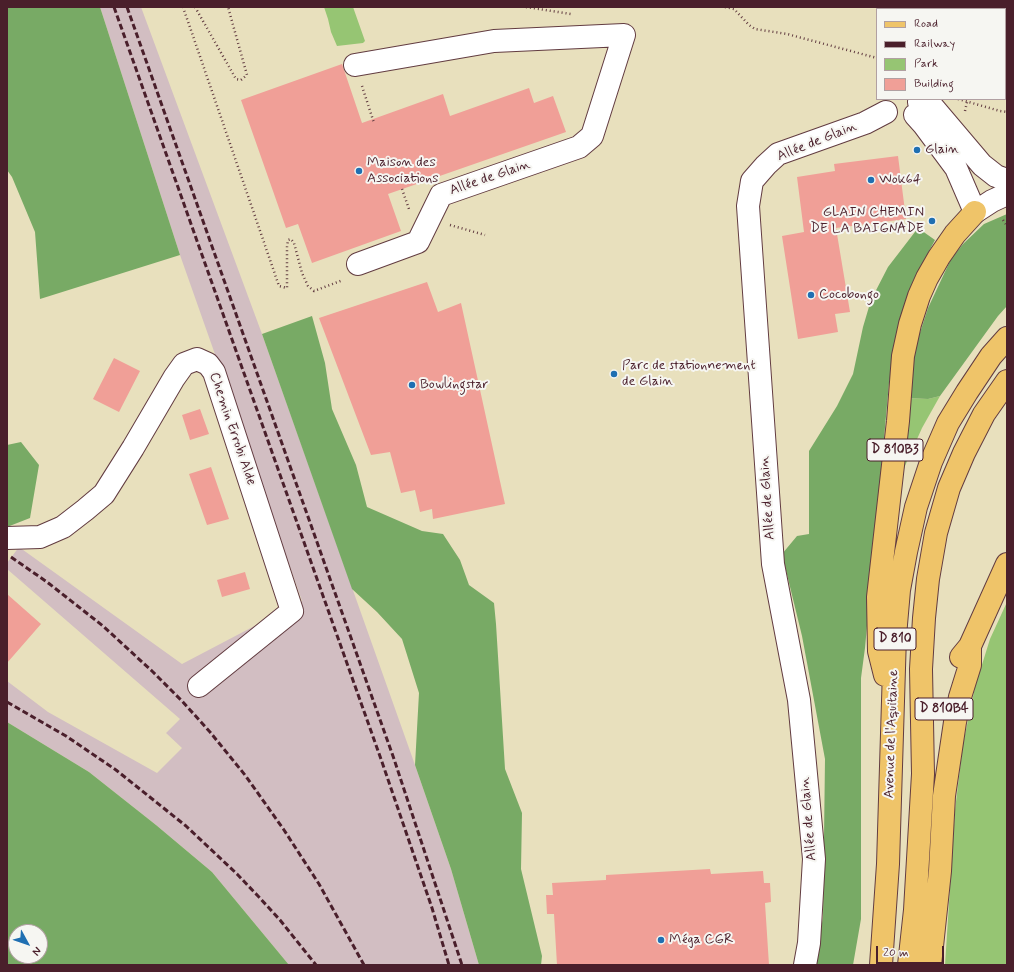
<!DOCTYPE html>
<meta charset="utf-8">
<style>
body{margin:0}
#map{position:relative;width:1014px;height:972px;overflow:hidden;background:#e8e0bd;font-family:Mynerve,sans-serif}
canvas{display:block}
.frame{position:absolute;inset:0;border:8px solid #4a1f2b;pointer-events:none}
.legend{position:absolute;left:876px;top:8px;width:130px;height:92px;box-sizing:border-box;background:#f6f6f2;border:1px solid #b1a0a2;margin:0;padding:5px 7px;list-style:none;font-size:12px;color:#4a1f2b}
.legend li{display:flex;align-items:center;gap:8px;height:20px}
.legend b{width:20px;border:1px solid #b1a0a2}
.north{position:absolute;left:8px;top:924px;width:40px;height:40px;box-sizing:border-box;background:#f6f6f2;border:1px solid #b1a0a2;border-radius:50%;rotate:130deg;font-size:11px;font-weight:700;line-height:16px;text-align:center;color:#4a1f2b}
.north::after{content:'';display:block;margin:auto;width:14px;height:18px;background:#1f6fb2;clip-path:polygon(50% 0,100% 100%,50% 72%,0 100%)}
.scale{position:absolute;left:876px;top:946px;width:68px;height:18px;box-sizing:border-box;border:2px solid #4a1f2b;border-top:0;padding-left:5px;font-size:12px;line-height:14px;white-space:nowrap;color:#4a1f2b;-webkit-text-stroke:3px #f6f6f2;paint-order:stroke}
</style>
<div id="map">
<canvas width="1014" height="972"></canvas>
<div class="frame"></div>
<ul class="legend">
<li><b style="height:5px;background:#efc469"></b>Road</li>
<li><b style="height:5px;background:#4a1f2b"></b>Railway</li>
<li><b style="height:11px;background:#96c573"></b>Park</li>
<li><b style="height:11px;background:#f09f97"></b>Building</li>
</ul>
<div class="north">N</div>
<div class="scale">20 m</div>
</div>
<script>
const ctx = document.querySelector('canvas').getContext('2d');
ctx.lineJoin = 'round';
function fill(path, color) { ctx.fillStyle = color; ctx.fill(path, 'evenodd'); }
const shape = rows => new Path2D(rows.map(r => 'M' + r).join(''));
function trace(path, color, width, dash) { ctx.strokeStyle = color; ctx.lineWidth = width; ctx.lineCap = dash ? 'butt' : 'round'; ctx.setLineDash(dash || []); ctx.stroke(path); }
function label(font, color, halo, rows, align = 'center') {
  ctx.font = font + ' Mynerve,sans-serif'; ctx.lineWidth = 4; ctx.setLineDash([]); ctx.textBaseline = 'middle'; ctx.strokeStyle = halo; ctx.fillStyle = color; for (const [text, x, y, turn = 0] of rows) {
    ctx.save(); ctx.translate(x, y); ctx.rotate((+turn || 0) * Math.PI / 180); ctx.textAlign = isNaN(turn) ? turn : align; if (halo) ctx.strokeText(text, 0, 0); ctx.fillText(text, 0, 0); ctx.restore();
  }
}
const industrial = shape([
 [100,7,141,7,262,334,415,765,451,869,479,965,289,965,212,872,156,825,89,772,7,722,7,681,48,712,157,773,182,748,166,733,180,719,7,569,7,563,19,547,182,664,302,601,180,255]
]);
const green = shape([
 [324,7,353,7,365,41,363,43,337,46,331,32,328,19],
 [940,396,922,428,905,466,898,487,907,398,928,399],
 [1007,602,1007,965,945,965,955,810,963,744,975,687,990,639]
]);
const forest = shape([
 [7,7,100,7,180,255,40,299,35,232,12,177,7,170],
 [1007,214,1007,306,998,316,940,396,928,399,907,398,915,348,928,308,951,259,963,244,984,224],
 [918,228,935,240,914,279,889,383,865,648,861,678,861,919,853,965,816,965,823,916,825,759,802,636,782,554,797,536,809,534,809,451,837,406,853,374,863,327,871,300,888,267],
 [312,316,325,363,332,409,356,465,367,507,422,531,443,534,460,560,469,585,494,603,496,624,505,769,522,813,521,869,542,956,541,965,479,965,451,869,415,765,419,693,402,639,377,612,352,589,262,334],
 [21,442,39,465,30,518,7,527,7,445],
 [7,722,89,772,156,825,212,872,289,965,7,965],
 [16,932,40,932,40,956,16,956]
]);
const water = shape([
 [904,7,1007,7,1007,32,1005,31,1005,9,912,9]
]);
const building = shape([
 [342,64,362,123,443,94,450,116,529,88,534,103,553,96,566,132,388,194,401,231,312,263,298,224,286,228,241,100],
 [898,156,906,219,836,228,850,312,835,314,838,332,798,339,782,236,804,232,797,177,835,171,834,164],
 [427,282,438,312,461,303,505,504,433,519,432,509,420,512,415,490,401,493,390,452,371,455,319,318],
 [114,358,140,371,119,412,93,399],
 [200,409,209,434,190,440,182,415],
 [211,467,229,519,207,525,189,474],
 [245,572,250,589,222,597,217,580],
 [7,594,41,624,7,663],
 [710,869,711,874,763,871,764,883,770,883,771,902,765,903,769,965,557,965,554,914,547,914,546,895,553,895,552,883,606,880,606,875]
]);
const path = shape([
 [183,7,279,286,287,288,287,247,288,240,291,239,294,243,302,273,308,286,314,291,343,280],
 [195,7,236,79,241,80,247,75,228,7],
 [526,7,571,14],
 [725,7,734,9,749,25,755,29,787,34,877,58],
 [362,86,374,123],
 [1005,90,1007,90],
 [958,99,1000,111,1007,112],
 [965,111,967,102],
 [402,189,409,209],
 [1003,220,1007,226],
 [450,225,485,235]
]);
const minor = shape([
 [355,65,494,41,624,35,592,136,579,147,441,195,418,242,358,264],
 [919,102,932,106,982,165,996,176,1007,180],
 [915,115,924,125,956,168,975,212,992,201,1007,194],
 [7,538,40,537,63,527,85,510,104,494,133,448,174,378,184,364,197,359,208,364,214,372,292,611,199,686],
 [805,965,809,943,814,859,799,700,773,564,748,206,752,181,766,165,778,154,865,123,886,112]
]);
const major = shape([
 [961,657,970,646,1007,564],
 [885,675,879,651,878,597,898,421,903,356,910,324,919,296,927,278,939,257,955,234,975,212],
 [881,965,888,864,895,636,899,590,906,552,916,507,931,462,948,423,967,392,991,356,1007,338],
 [909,965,915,910,923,774,921,669,924,618,928,579,936,533,949,488,964,453,984,414,1007,381],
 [930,965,940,871,944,796,955,722,960,697,970,665,970,646]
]);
const rail = shape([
 [114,7,382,762,432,908,449,965],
 [127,7,394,759,462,965],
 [11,557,47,582,103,626,153,672,182,701,210,732,245,775,284,830,319,884,364,965],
 [7,702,66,736,116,770,186,826,237,874,258,896,280,920,316,965]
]);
const markers = [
 [917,150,4,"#1f6fb2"],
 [359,171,4,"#1f6fb2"],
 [871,180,4,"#1f6fb2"],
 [932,221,4,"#1f6fb2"],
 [811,295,4,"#1f6fb2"],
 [614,374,4,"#1f6fb2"],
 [412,385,4,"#1f6fb2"],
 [661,940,4,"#1f6fb2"]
];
const shields = [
 [895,450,56],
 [895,639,42],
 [944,709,58]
];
const shieldNames = [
 ["D 810B3",895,450],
 ["D 810",895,639],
 ["D 810B4",944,709]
];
const streetNames = [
 ["Allée de Glain",817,142,-22],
 ["Allée de Glain",490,178,-19],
 ["Chemin Errobi Alde",232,429,71],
 ["Allée de Glain",768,498,-94],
 ["Avenue de l'Aquitaine",892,734,-88],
 ["Allée de Glain",809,819,-95]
];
const poiNames = [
 ["Glain",925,150],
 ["Maison des",367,163],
 ["Associations",367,179],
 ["Wok64",879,180],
 ["GLAIN CHEMIN",924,213,"right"],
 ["DE LA BAIGNADE",924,229,"right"],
 ["Cocobongo",819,295],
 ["Parc de stationnement",622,366],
 ["de Glain",622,382],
 ["Bowlingstar",420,385],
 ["Méga CGR",669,940]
];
fill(industrial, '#d2bec2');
fill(green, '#96c573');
fill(forest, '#78aa65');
fill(water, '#53c0cd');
fill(building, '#f09f97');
trace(minor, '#623c41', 24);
trace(major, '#623c41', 24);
trace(path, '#623c41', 2.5, [1, 3]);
trace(minor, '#fff', 22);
trace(major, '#efc469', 22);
trace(rail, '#4a1f2b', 3, [6, 3]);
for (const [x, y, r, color] of markers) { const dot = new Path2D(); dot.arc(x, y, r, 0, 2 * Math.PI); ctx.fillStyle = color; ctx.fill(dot); trace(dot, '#f6f6f2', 1.5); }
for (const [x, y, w] of shields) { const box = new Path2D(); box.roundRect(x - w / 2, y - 11, w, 22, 3); ctx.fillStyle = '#f6f6f2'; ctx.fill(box); trace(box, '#4a1f2b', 1); }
label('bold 13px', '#4a1f2b', null, shieldNames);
label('14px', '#4a1f2b', '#f6f6f2', streetNames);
label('14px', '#4a1f2b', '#f6f6f2', poiNames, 'left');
</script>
